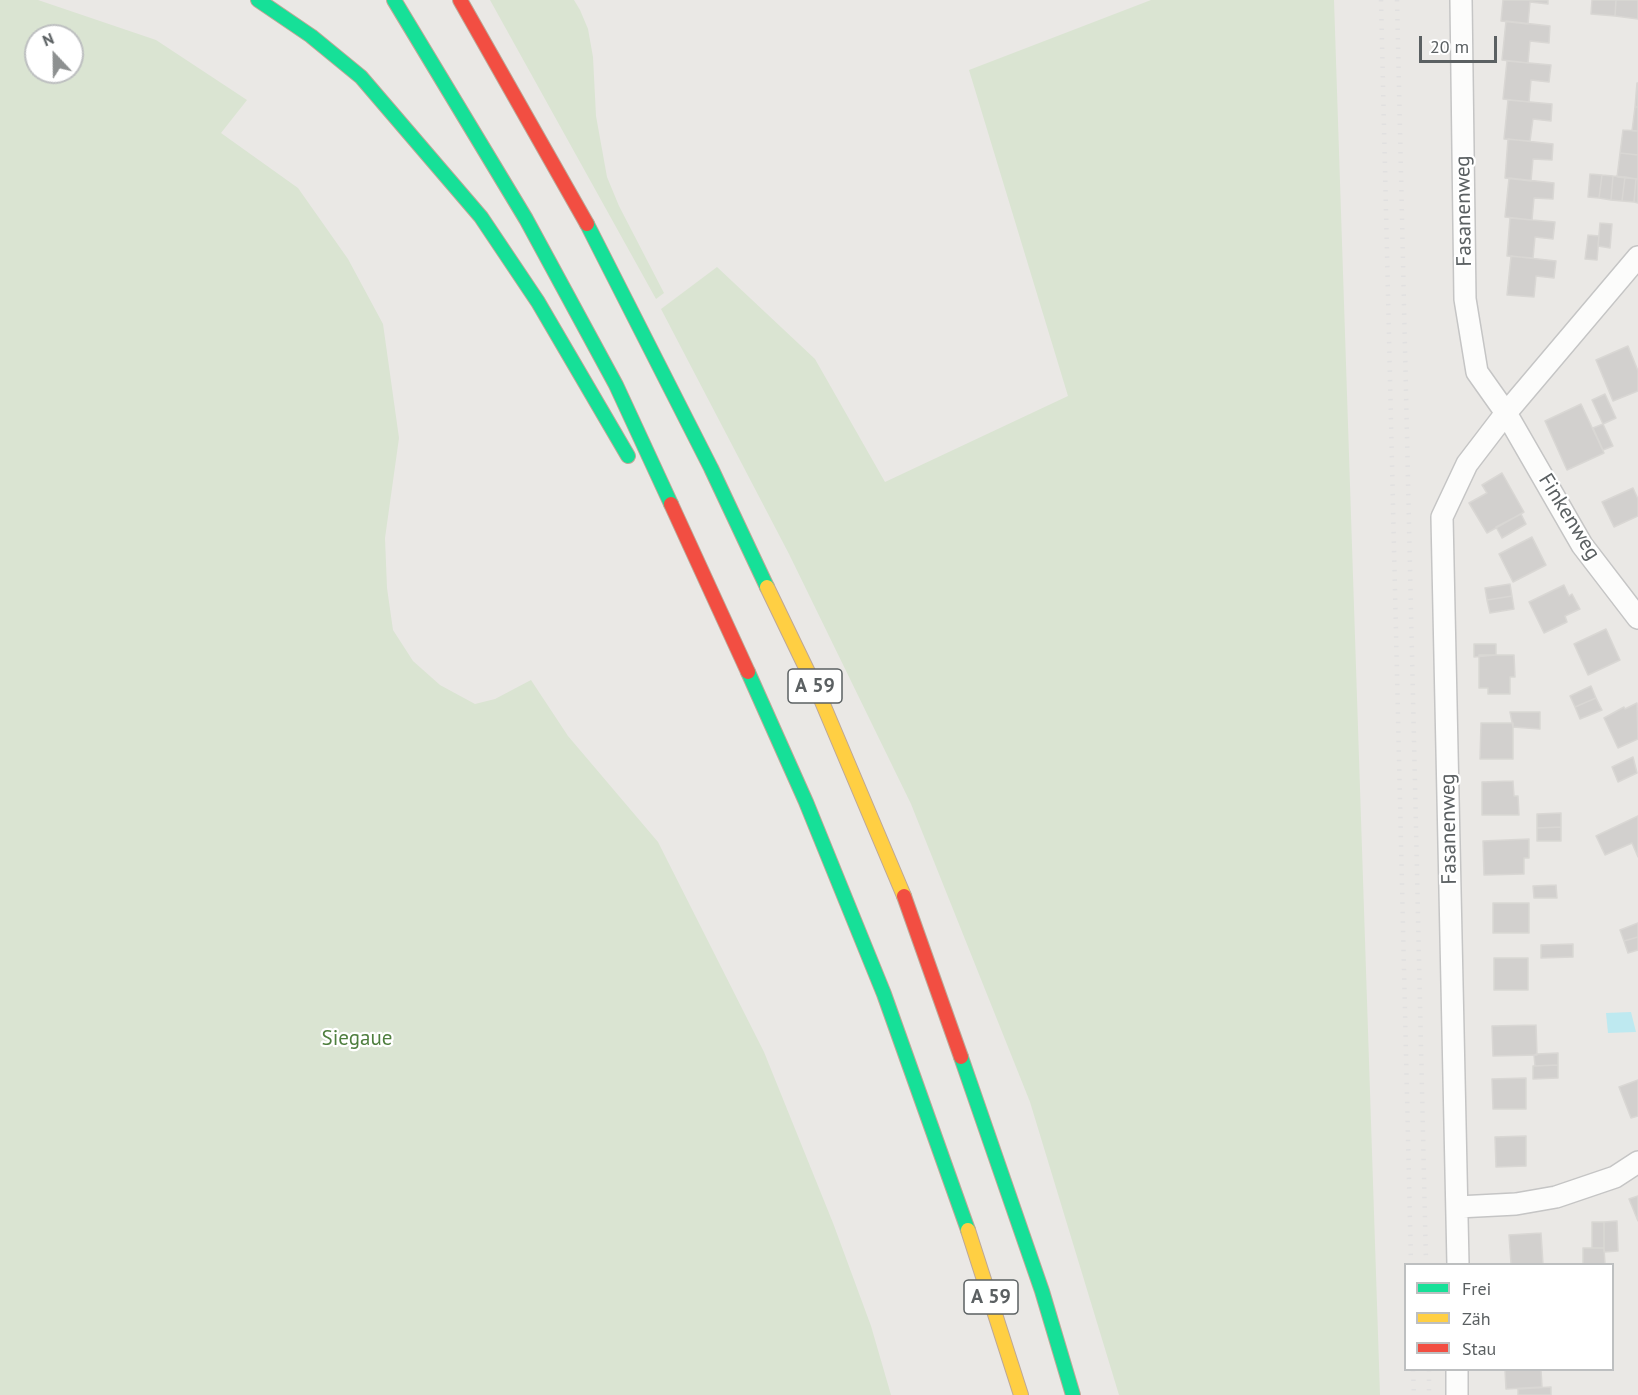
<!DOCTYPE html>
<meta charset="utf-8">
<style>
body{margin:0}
#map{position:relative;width:1638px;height:1395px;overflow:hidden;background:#eae8e5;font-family:"PT Sans",sans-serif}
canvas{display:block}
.legend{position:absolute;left:1404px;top:1263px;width:210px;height:108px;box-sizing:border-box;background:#fff;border:2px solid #bdbfc0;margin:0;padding:8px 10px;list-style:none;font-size:18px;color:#5b6062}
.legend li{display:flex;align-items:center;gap:12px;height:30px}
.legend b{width:30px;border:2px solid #bdbfc0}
.north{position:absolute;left:24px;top:24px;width:60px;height:60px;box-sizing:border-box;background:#fff;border:2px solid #bdbfc0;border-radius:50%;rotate:338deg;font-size:16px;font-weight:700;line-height:24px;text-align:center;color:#5b6062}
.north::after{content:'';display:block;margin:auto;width:21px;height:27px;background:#8d9090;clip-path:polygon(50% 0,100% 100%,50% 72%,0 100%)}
.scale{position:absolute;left:1419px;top:36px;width:78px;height:27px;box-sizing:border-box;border:3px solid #5b6062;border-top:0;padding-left:8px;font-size:18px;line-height:21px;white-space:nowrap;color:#5b6062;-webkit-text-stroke:4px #fff;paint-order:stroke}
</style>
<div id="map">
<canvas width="1638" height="1395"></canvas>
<ul class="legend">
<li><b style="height:8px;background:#16e098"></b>Frei</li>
<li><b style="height:8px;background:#ffcf43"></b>Zäh</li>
<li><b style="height:8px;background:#f24e42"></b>Stau</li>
</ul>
<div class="north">N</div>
<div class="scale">20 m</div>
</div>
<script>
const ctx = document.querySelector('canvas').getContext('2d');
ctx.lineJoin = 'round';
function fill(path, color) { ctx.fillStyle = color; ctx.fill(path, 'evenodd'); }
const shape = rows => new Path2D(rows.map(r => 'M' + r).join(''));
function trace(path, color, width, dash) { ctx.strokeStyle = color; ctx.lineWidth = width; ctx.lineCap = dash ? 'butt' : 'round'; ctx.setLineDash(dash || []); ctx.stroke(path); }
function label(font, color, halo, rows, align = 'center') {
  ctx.font = font + ' "PT Sans",sans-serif'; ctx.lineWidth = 4.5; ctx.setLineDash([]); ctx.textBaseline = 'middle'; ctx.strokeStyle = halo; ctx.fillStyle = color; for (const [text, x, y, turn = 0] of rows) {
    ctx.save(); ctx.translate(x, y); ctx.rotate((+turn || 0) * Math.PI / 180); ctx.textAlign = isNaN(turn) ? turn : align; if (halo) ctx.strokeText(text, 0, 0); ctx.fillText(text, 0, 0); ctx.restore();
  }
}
const green = shape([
 [0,0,38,0,156,40,247,100,221,133,298,188,348,259,383,324,399,438,385,538,387,588,393,630,413,661,440,685,475,704,495,699,531,680,568,736,658,842,764,1052,833,1223,871,1326,891,1395,0,1395],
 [36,36,72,36,72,72,36,72],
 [490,0,574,0,580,10,588,29,593,57,596,116,607,177,619,206,664,293,656,299],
 [1151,0,1334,0,1380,1395,1119,1395,1030,1102,911,804,789,554,661,309,717,267,815,359,885,482,1068,396,969,70]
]);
const water = shape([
 [1631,1012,1636,1032,1608,1033,1606,1013]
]);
const building = shape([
 [1503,0,1548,0,1548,4,1530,2,1528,24,1501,21,1503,0],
 [1592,0,1616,0,1615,16,1591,14,1592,0],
 [1616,0,1638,0,1638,19,1615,16,1616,0],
 [1506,21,1550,26,1549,43,1530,41,1528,63,1502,60,1506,21],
 [1507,61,1551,65,1549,82,1531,80,1529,102,1503,99,1507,61],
 [1637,83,1638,83,1638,107,1635,107,1637,83],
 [1508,100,1552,104,1551,121,1533,119,1530,141,1504,139,1508,100],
 [1635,107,1638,107,1638,131,1632,131,1635,107],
 [1623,130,1638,131,1638,155,1620,153,1623,130],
 [1508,139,1553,144,1552,160,1533,159,1531,181,1505,178,1508,139],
 [1620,153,1638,155,1638,179,1617,177,1620,153],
 [1590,174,1602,175,1599,198,1588,197,1590,174],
 [1602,175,1613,176,1611,200,1599,198,1602,175],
 [1613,176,1625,177,1622,201,1611,200,1613,176],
 [1625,177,1636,179,1634,202,1622,201,1625,177],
 [1509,178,1554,183,1553,199,1534,198,1532,220,1505,217,1509,178],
 [1636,179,1638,179,1638,203,1634,202,1636,179],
 [1510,218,1555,222,1553,239,1535,237,1533,258,1507,256,1510,218],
 [1600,223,1612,224,1610,248,1598,246,1600,223],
 [1588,235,1599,236,1597,260,1585,259,1588,235],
 [1511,256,1556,261,1554,278,1536,276,1534,297,1507,295,1511,256],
 [1628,346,1638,371,1638,391,1613,401,1596,360,1628,346],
 [1605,394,1616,418,1603,424,1592,400,1605,394],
 [1581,404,1604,453,1567,470,1545,421,1581,404],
 [1603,424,1613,446,1603,450,1593,428,1603,424],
 [1502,473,1524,512,1487,533,1469,503,1487,493,1482,485,1502,473],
 [1633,488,1638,499,1638,516,1614,527,1602,502,1633,488],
 [1521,514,1526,524,1502,538,1496,527,1521,514],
 [1532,537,1546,565,1513,582,1499,554,1532,537],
 [1510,584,1512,596,1487,600,1485,588,1510,584],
 [1564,585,1569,596,1572,594,1580,609,1565,616,1567,622,1544,633,1529,602,1564,585],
 [1512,596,1514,609,1490,613,1487,600,1512,596],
 [1606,629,1620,660,1588,675,1574,644,1606,629],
 [1474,644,1496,644,1496,655,1474,657,1474,644],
 [1479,655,1514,655,1515,677,1510,677,1510,694,1488,694,1488,688,1479,688,1479,655],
 [1591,686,1596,698,1575,707,1570,696,1591,686],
 [1596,698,1602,710,1580,719,1575,707,1596,698],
 [1637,703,1638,739,1618,748,1604,718,1624,707,1625,709,1637,703],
 [1510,712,1540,712,1540,729,1513,727,1510,712],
 [1481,723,1513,723,1513,759,1480,759,1481,723],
 [1633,757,1637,773,1618,782,1612,767,1633,757],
 [1513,781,1514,796,1518,796,1519,815,1482,815,1482,782,1513,781],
 [1561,813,1561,827,1537,828,1537,814,1561,813],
 [1638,816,1638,857,1632,843,1605,855,1596,836,1638,816],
 [1561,827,1561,841,1537,841,1537,828,1561,827],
 [1529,839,1529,858,1524,858,1524,874,1484,875,1483,841,1529,839],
 [1556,885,1557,898,1534,898,1533,886,1556,885],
 [1493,903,1529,903,1529,933,1493,933,1493,903],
 [1638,923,1638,937,1624,941,1620,930,1638,923],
 [1638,937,1638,950,1628,953,1624,941,1638,937],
 [1573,944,1573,957,1541,958,1541,945,1573,944],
 [1494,958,1528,958,1528,990,1494,990,1494,958],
 [1536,1025,1537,1055,1493,1056,1492,1026,1536,1025],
 [1558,1053,1558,1065,1535,1066,1534,1055,1537,1054,1558,1053],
 [1558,1065,1558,1078,1533,1079,1533,1066,1558,1065],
 [1526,1078,1526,1109,1493,1109,1492,1079,1526,1078],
 [1638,1080,1638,1116,1631,1118,1619,1087,1638,1080],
 [1526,1136,1526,1166,1496,1167,1495,1137,1526,1136],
 [1638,1196,1638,1221,1629,1199,1638,1196],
 [1617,1221,1618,1251,1604,1252,1604,1222,1617,1221],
 [1592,1222,1604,1222,1604,1248,1592,1248,1592,1222],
 [1541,1233,1543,1264,1511,1264,1509,1235,1541,1233],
 [1583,1248,1604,1248,1605,1264,1583,1264,1583,1248],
 [1505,1370,1541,1370,1542,1387,1506,1389,1505,1370],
 [1551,1387,1551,1395,1518,1395,1518,1389,1551,1387]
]);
const street = shape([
 [1461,0,1465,299,1477,372,1506,413,1582,545,1638,618],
 [1458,1207,1516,1204,1556,1197,1615,1177,1638,1162],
 [1458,1264,1442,517,1467,464,1506,413,1638,257],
 [1457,1395,1457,1370]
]);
const fast = shape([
 [258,0,311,36,361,77,481,217,538,302,628,456],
 [394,0,526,219,616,385,671,504],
 [587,224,711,468,767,587],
 [748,672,806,802,884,994,968,1230],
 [961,1057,1042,1291,1073,1395]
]);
const slow = shape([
 [767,587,820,697,904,896],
 [968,1230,1021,1395]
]);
const jam = shape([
 [460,0,587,224],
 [671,504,748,672],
 [904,896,961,1057]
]);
const rail = shape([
 [1381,0,1411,1264],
 [1397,0,1426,1264],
 [1413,1370,1414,1395],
 [1429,1370,1429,1395]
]);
const shields = [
 [815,686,54],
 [991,1297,54]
];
const shieldNames = [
 ["A 59",815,686],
 ["A 59",991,1297]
];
const streetNames = [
 ["Fasanenweg",1464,211,-91],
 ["Finkenweg",1569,517,58],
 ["Fasanenweg",1449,829,-91]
];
const parkNames = [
 ["Siegaue",357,1039]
];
fill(green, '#dae4d2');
fill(water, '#bee9f0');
fill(building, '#d2d0ce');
trace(building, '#d9d7d4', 1.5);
trace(street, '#c5c5c5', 24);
trace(fast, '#bda797', 16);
trace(slow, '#bda797', 16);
trace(jam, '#bda797', 16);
trace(street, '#fcfcfb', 21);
trace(fast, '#16e098', 14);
trace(slow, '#ffcf43', 14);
trace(jam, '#f24e42', 14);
trace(rail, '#e1e0e0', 4.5, [1.5, 8]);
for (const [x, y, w] of shields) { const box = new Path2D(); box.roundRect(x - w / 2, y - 17, w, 34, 4.5); ctx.fillStyle = '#fff'; ctx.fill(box); trace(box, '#5b6062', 1.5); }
label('bold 20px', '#5b6062', null, shieldNames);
label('21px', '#5b6062', '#fff', streetNames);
label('21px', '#4e7e3e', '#fff', parkNames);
</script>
